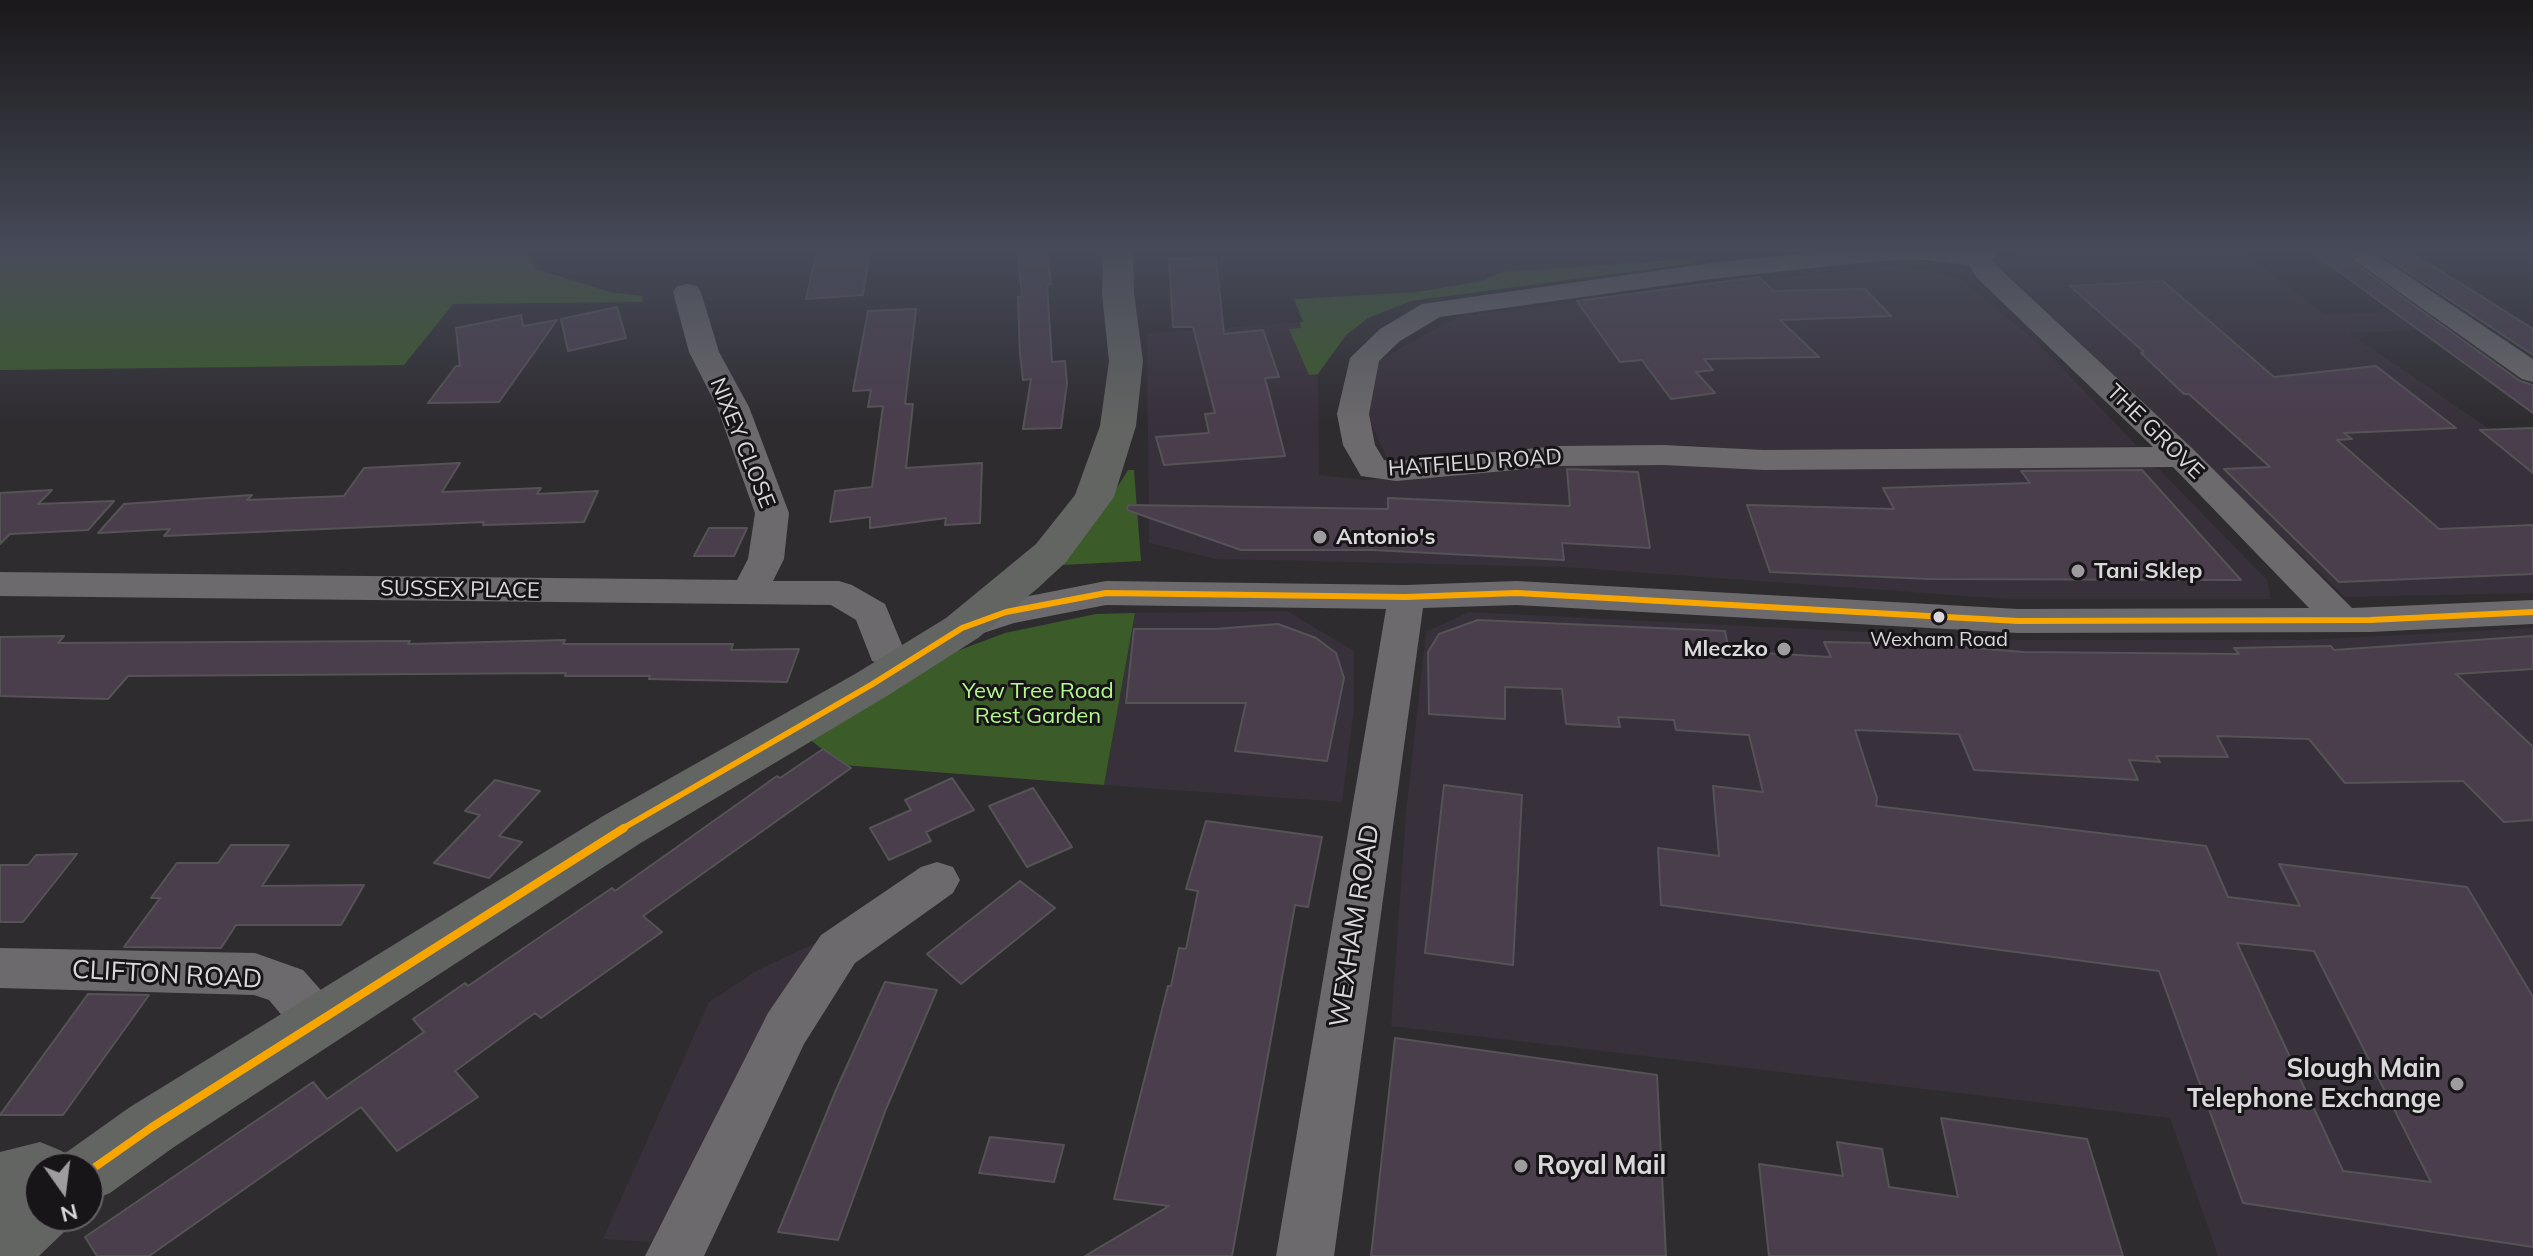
<!DOCTYPE html>
<style>
body{margin:0}
#map{position:relative;width:2533px;height:1256px;overflow:hidden;background:#2f2c30;font-family:Mulish,sans-serif}
canvas{display:block}
.north{position:absolute;left:24px;top:1152px;width:80px;height:80px;box-sizing:border-box;background:#171517;border:2px solid #656366;border-radius:50%;rotate:166deg;font-size:22px;font-weight:700;line-height:32px;text-align:center;color:#dbd8dc}
.north::after{content:'';display:block;margin:auto;width:28px;height:36px;background:#9f9ca0;clip-path:polygon(50% 0,100% 100%,50% 72%,0 100%)}
</style>
<div id="map">
<canvas width="2533" height="1256"></canvas>
<div class="north">N</div>
</div>
<script>
const ctx = document.querySelector('canvas').getContext('2d');
ctx.lineJoin = 'round';
function fill(path, color) { ctx.fillStyle = color; ctx.fill(path, 'evenodd'); }
const shape = rows => new Path2D(rows.map(r => 'M' + r).join(''));
function trace(path, color, width, dash) { ctx.strokeStyle = color; ctx.lineWidth = width; ctx.lineCap = dash ? 'butt' : 'round'; ctx.setLineDash(dash || []); ctx.stroke(path); }
function label(font, color, halo, rows, align = 'center') {
  ctx.font = font + ' Mulish,sans-serif'; ctx.lineWidth = 6; ctx.setLineDash([]); ctx.textBaseline = 'middle'; ctx.strokeStyle = halo; ctx.fillStyle = color; for (const [text, x, y, turn = 0] of rows) {
    ctx.save(); ctx.translate(x, y); ctx.rotate((+turn || 0) * Math.PI / 180); ctx.textAlign = isNaN(turn) ? turn : align; if (halo) ctx.strokeText(text, 0, 0); ctx.fillText(text, 0, 0); ctx.restore();
  }
}
const built = shape([
 [2032,249,2239,249,2324,314,2424,312,2448,328,2349,333,2533,459,2533,593,2345,597,1993,260],
 [1893,265,1958,277,2037,342,2137,446,1797,453,1680,445,1392,468,1365,412,1372,364,1459,316],
 [1301,322,1318,375,1319,475,1364,480,1564,462,1659,465,2127,462,2159,469,2267,580,2271,599,2007,599,1565,567,1216,559,1149,543,1147,334],
 [1287,611,1354,651,1354,709,1342,802,1104,785,1135,613],
 [1469,612,2027,640,2304,640,2533,628,2533,1256,2218,1256,2170,1118,1391,1026,1406,813,1426,632],
 [820,941,806,971,651,1242,603,1239,709,1002,758,970]
]);
const green = shape([
 [0,249,527,249,536,269,610,292,643,296,642,302,453,304,404,365,0,370],
 [1690,259,1695,263,1411,301,1368,318,1346,335,1318,374,1309,375,1289,329,1301,328,1300,322,1303,322,1294,299,1418,292,1482,281,1501,272],
 [1128,470,1134,470,1141,561,1061,565,1100,515],
 [1135,613,1104,785,843,765,809,739,941,657,1005,633,1096,614]
]);
const building = shape([
 [1017,249,1046,249,1051,284,1047,285,1052,362,1065,361,1067,383,1061,428,1023,429,1031,379,1023,380,1020,354,1018,297,1022,296,1017,249],
 [2322,249,2335,249,2520,381,2533,385,2533,413,2313,253,2328,253,2322,249],
 [2373,249,2406,249,2533,329,2533,355,2373,249],
 [870,250,863,295,806,299,816,254,870,250],
 [1216,257,1224,334,1263,330,1279,377,1265,378,1285,456,1164,465,1156,437,1209,433,1205,414,1215,413,1193,327,1173,327,1169,259,1216,257],
 [1759,277,1774,291,1865,289,1891,316,1780,320,1819,357,1704,359,1713,370,1696,372,1715,393,1671,399,1642,360,1620,362,1577,301,1759,277],
 [2163,281,2274,377,2376,366,2456,428,2344,433,2352,439,2337,440,2439,529,2533,525,2533,574,2339,582,2224,469,2270,467,2189,394,2184,394,2141,353,2144,352,2070,286,2163,281],
 [617,307,626,338,568,351,561,319,617,307],
 [916,309,905,404,913,404,906,468,982,463,980,523,945,525,946,518,870,528,870,517,830,522,835,491,872,487,883,406,868,407,871,390,853,391,868,311,916,309],
 [521,315,523,326,557,320,499,402,428,403,456,366,460,366,456,328,521,315],
 [2533,428,2533,473,2480,430,2533,428],
 [460,463,442,492,541,488,537,494,598,491,584,522,483,525,484,522,164,536,170,529,98,533,124,504,252,495,247,500,344,496,364,468,460,463],
 [1567,469,1638,472,1650,548,1562,543,1564,560,1373,550,1241,550,1127,510,1128,505,1388,509,1388,498,1570,506,1567,469],
 [2142,470,2241,580,1930,579,1770,572,1747,505,1894,509,1883,488,2030,483,2021,471,2142,470],
 [52,490,38,504,114,501,88,530,10,534,0,544,0,493,52,490],
 [709,528,747,528,734,556,694,556,709,528],
 [1478,620,1725,631,1729,651,1831,657,1824,642,1922,644,2024,652,2239,654,2234,648,2331,646,2334,650,2533,636,2533,669,2456,674,2533,747,2533,820,2504,822,2463,781,2345,783,2309,739,2217,736,2228,757,2156,756,2160,762,2129,760,2138,780,1974,770,1959,734,1855,730,1877,798,1876,806,2206,846,2228,897,2300,906,2279,864,2467,887,2533,997,2533,1247,2243,1203,2159,971,1661,905,1658,848,1719,856,1713,786,1763,792,1749,735,1676,730,1674,720,1618,717,1620,727,1566,724,1562,689,1505,687,1505,719,1429,714,1428,652,1439,634,1478,620],
 [2237,943,2314,951,2431,1182,2343,1171,2237,943],
 [1278,624,1316,638,1336,653,1344,678,1327,761,1235,751,1246,703,1126,703,1134,629,1215,629,1278,624],
 [64,636,58,643,410,641,408,644,565,640,563,644,733,644,731,650,799,649,787,682,649,679,650,676,565,676,566,673,128,676,108,699,0,696,0,637,64,636],
 [823,749,851,768,643,916,662,932,541,1018,535,1013,455,1071,478,1097,397,1151,361,1107,149,1256,97,1256,85,1237,313,1082,327,1099,424,1032,413,1019,465,983,468,986,612,888,615,891,777,776,780,778,823,749],
 [952,778,974,810,926,832,931,841,889,860,870,828,911,810,905,800,952,778],
 [495,780,540,791,499,836,522,842,489,878,434,863,480,815,465,811,495,780],
 [1444,785,1522,795,1513,965,1425,953,1444,785],
 [1033,788,1072,847,1027,867,989,806,1033,788],
 [1206,821,1322,837,1308,907,1295,905,1232,1256,1085,1256,1169,1206,1114,1199,1168,986,1171,986,1179,948,1186,949,1198,891,1186,889,1206,821],
 [231,845,289,845,262,886,364,885,341,925,236,925,221,948,124,947,160,898,151,898,177,863,218,863,231,845],
 [77,854,23,922,0,922,0,865,28,865,36,855,77,854],
 [1020,881,1055,908,961,984,927,954,1020,881],
 [885,982,937,990,886,1109,838,1240,778,1232,836,1090,885,982],
 [88,994,149,995,63,1115,0,1115,88,994],
 [1395,1038,1657,1075,1666,1256,1371,1256,1395,1038],
 [1941,1118,2087,1139,2123,1256,1769,1256,1759,1164,1843,1176,1837,1142,1882,1149,1889,1187,1958,1197,1941,1118],
 [990,1137,1064,1145,1054,1182,979,1173,990,1137]
]);
const minor = shape([
 [1844,249,2002,249,1992,260,1997,266,2194,450,2352,608,2533,600,2533,624,2370,632,2018,633,1517,605,1423,608,1334,1256,1276,1256,1386,609,1106,605,1014,623,962,640,949,637,943,628,949,619,993,603,1106,581,1406,585,1517,581,2018,609,2309,608,2173,467,1764,470,1664,465,1559,466,1396,481,1361,476,1343,445,1337,414,1350,358,1380,329,1422,304,1711,263,1844,249],
 [1925,260,1969,265,1977,278,2153,447,1764,450,1664,445,1559,446,1396,461,1384,460,1375,445,1369,414,1379,361,1400,341,1440,317,1711,279,1877,261,1925,260],
 [2338,249,2368,249,2533,359,2533,382,2522,379,2338,249],
 [687,284,697,286,701,292,719,352,749,407,789,513,784,559,773,581,839,581,852,585,885,604,905,652,900,661,886,665,872,661,856,620,831,605,0,596,0,572,737,580,748,559,755,513,717,407,689,352,673,292,677,286,687,284],
 [937,862,953,867,960,880,953,893,855,963,804,1044,704,1256,645,1256,768,1013,821,935,921,867,937,862],
 [0,948,255,953,303,970,335,1006,342,1021,335,1036,317,1043,299,1036,269,1000,254,995,0,988,0,948]
]);
const major = shape([
 [1103,249,1133,249,1134,293,1143,361,1136,426,1114,497,1066,562,1038,588,978,638,887,696,639,844,174,1147,110,1193,88,1202,88,1168,40,1168,40,1216,70,1216,63,1233,39,1256,0,1256,0,1152,40,1142,62,1151,64,1154,130,1107,603,816,855,674,946,618,1036,544,1075,495,1100,426,1109,361,1102,293,1103,249]
]);
const bus1Far1 = shape([
 [620,830,871,685,962,628,1006,612,1106,593,1406,597,1517,593,2018,621,2370,620,2533,612]
]);
const bus1 = shape([
 [88,1172,152,1127,624,828]
]);
const markers = [
 [1320,537,8,"#9f9ca0"],
 [2078,571,8,"#9f9ca0"],
 [1939,617,7,"#dbd8dc"],
 [1784,649,8,"#9f9ca0"],
 [2457,1084,8,"#9f9ca0"],
 [1521,1166,8,"#9f9ca0"]
];
const busNames = [
 ["Wexham Road",1939,640]
];
const streetNames = [
 ["THE GROVE",2155,432,44],
 ["NIXEY CLOSE",742,443,68],
 ["HATFIELD ROAD",1475,463,-4],
 ["SUSSEX PLACE",460,590,1]
];
const poiNames = [
 ["Antonio's",1336,537],
 ["Tani Sklep",2094,571],
 ["Mleczko",1768,649,"right"]
];
const parkNames = [
 ["Yew Tree Road",1038,691],
 ["Rest Garden",1038,716]
];
const nearStreetnames = [
 ["WEXHAM ROAD",1355,926,-81],
 ["CLIFTON ROAD",167,975,3]
];
const nearPoinames = [
 ["Slough Main",2441,1069],
 ["Telephone Exchange",2441,1099],
 ["Royal Mail",1537,1166,"left"]
];
fill(built, '#38303a');
fill(green, '#3b5c28');
fill(building, '#4a3d4c');
trace(building, '#555355', 2);
fill(minor, '#6c6a6c');
fill(major, '#636562');
trace(bus1Far1, '#f7a600', 6);
trace(bus1, '#f7a600', 8);
const sky = ctx.createLinearGradient(0, 0, 0, 425);
sky.addColorStop(0, '#1a181a');
sky.addColorStop(0.59, '#474b59');
sky.addColorStop(1, '#474b5900');
ctx.fillStyle = sky;
ctx.fillRect(0, 0, 2533, 425);
for (const [x, y, r, color] of markers) { const dot = new Path2D(); dot.arc(x, y, r, 0, 2 * Math.PI); ctx.fillStyle = color; ctx.fill(dot); trace(dot, '#171517', 3); }
label('20px', '#dbd8dc', '#171517', busNames);
label('22px', '#dbd8dc', '#171517', streetNames);
label('bold 22px', '#dbd8dc', '#171517', poiNames, 'left');
label('22px', '#b4f98d', '#171517', parkNames);
label('26px', '#dbd8dc', '#171517', nearStreetnames);
label('bold 26px', '#dbd8dc', '#171517', nearPoinames, 'right');
</script>
